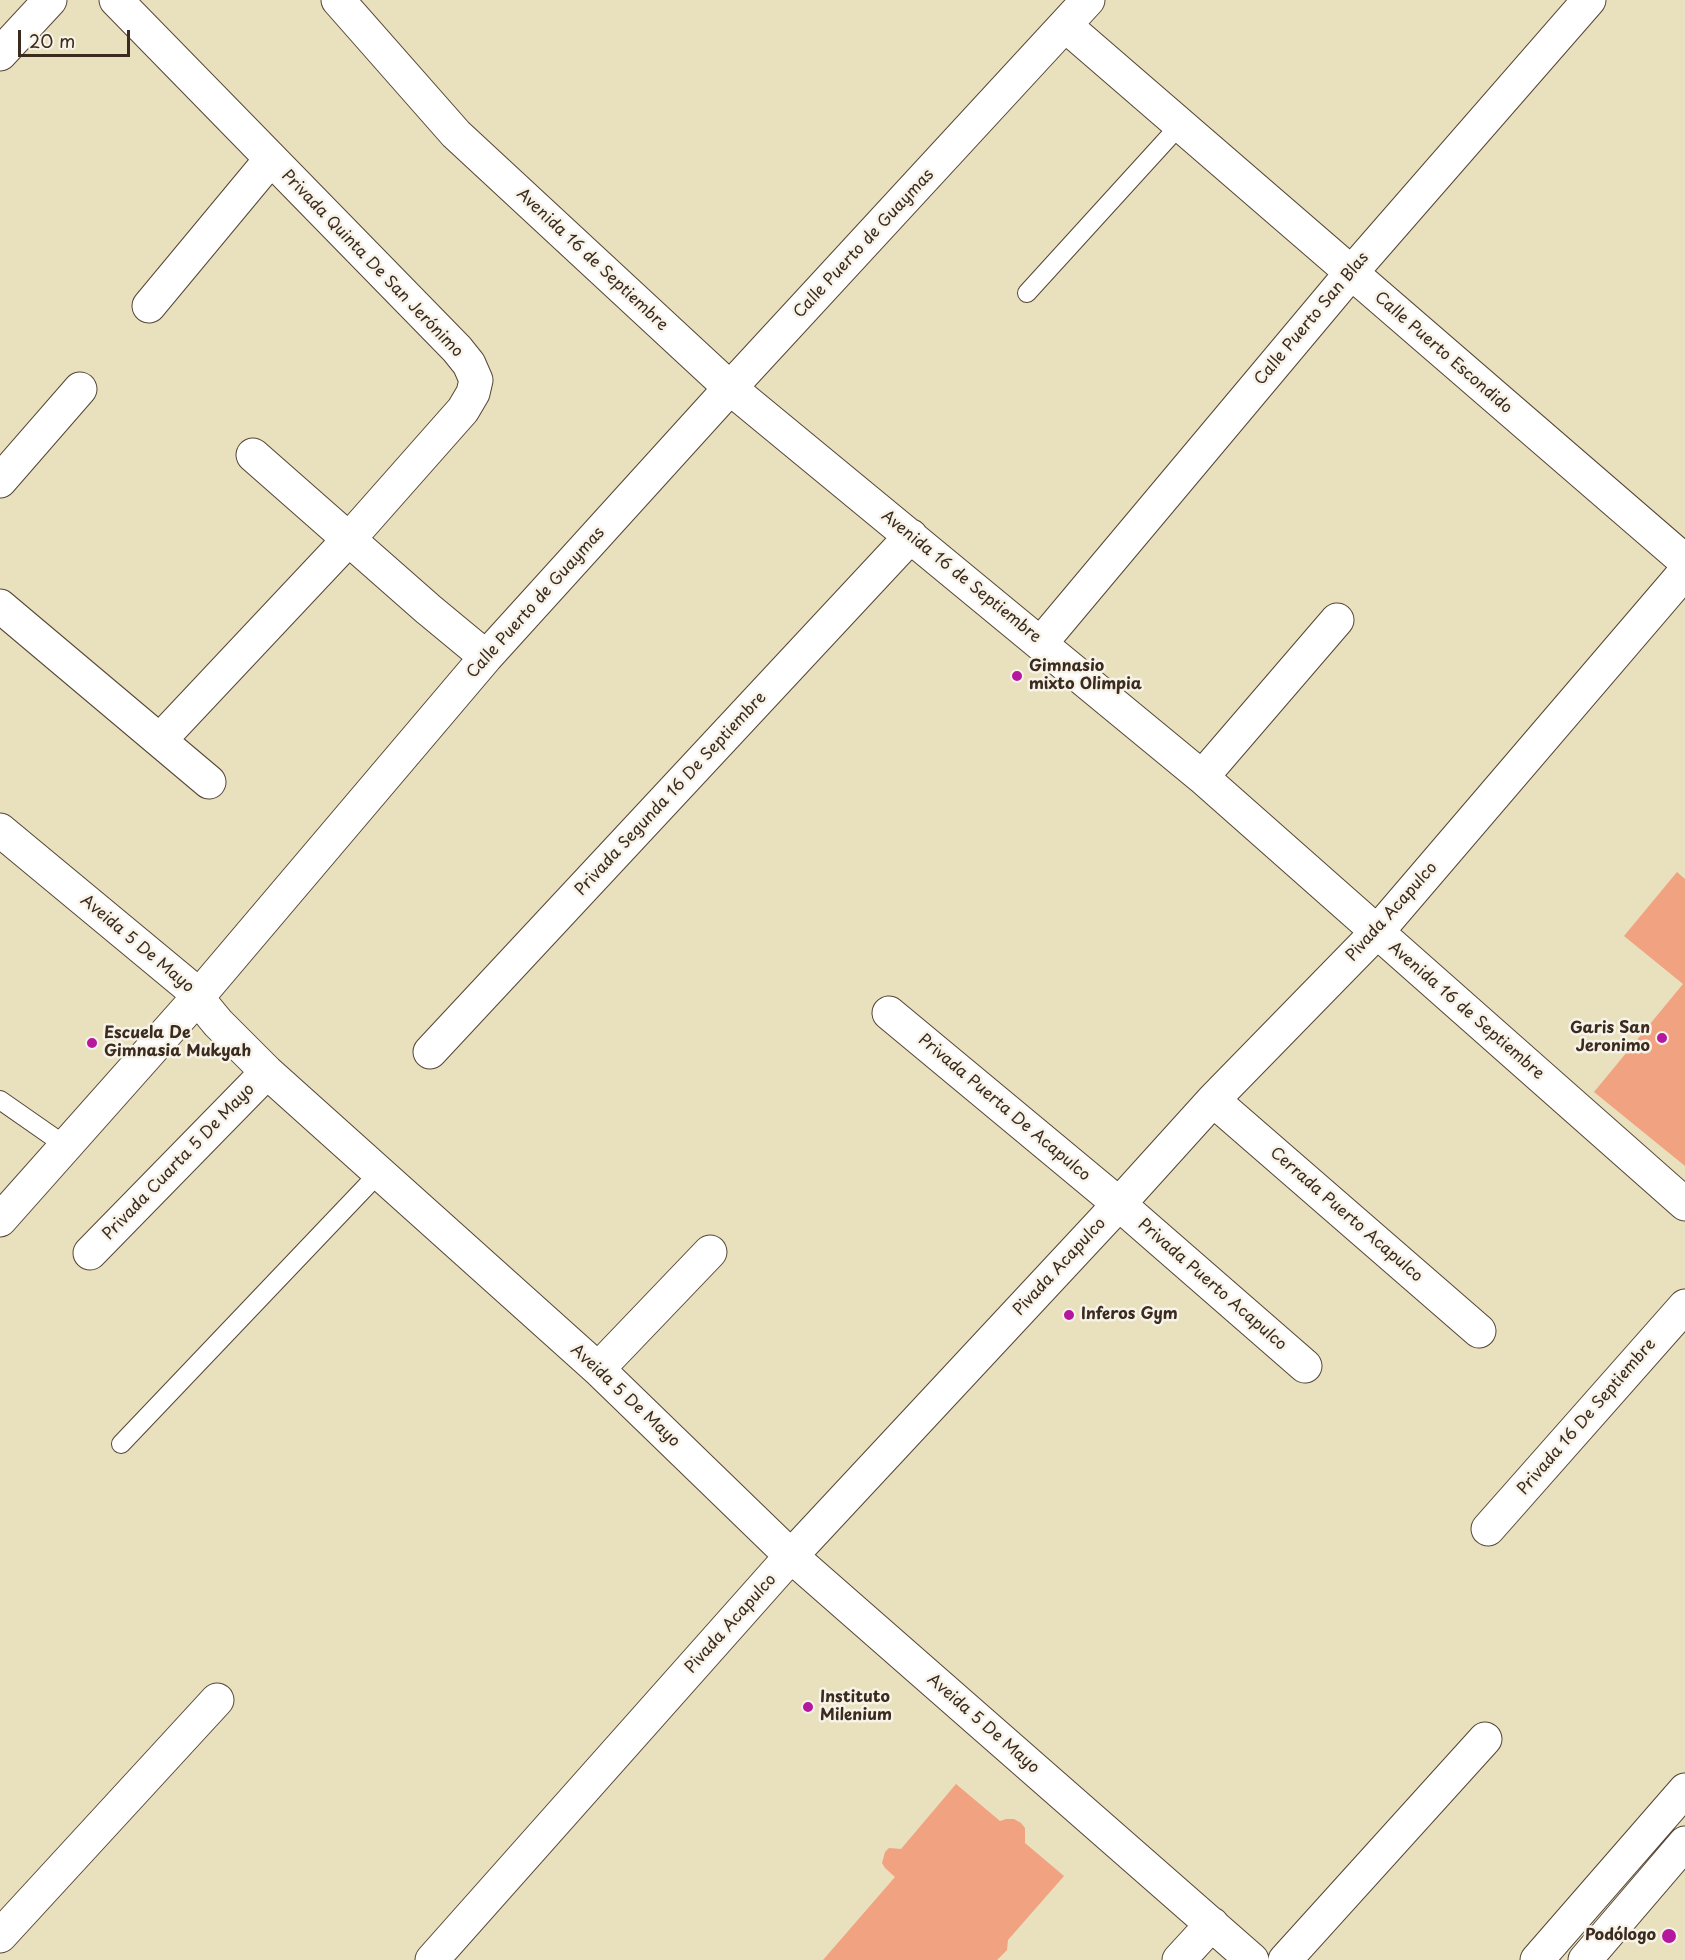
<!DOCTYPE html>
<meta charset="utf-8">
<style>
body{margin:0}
#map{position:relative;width:1685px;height:1960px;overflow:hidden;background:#e9e0bd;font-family:"Playpen Sans",sans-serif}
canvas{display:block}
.scale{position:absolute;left:18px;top:30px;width:112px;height:27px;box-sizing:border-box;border:3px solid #3b2a1e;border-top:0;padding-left:8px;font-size:18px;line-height:21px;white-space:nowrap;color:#3b2a1e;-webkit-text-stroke:4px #f7f3e8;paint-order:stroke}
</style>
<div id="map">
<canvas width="1685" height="1960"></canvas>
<div class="scale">20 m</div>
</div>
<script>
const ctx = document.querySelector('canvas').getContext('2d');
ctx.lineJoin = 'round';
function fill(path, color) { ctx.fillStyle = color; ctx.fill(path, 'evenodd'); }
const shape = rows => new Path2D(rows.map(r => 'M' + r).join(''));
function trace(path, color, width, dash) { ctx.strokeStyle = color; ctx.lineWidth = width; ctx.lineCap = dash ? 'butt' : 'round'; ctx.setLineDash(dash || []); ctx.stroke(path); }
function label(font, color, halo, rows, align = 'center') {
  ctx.font = font + ' "Playpen Sans",sans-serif'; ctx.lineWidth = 5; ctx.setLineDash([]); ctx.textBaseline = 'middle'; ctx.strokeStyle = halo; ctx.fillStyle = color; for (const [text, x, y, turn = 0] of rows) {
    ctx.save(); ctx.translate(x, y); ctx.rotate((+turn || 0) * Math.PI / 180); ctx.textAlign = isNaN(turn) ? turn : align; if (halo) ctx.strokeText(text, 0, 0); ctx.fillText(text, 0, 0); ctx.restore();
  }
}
const building = shape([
 [1677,872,1685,879,1685,1166,1594,1092,1683,984,1624,936],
 [956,1784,1000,1821,1006,1819,1014,1819,1021,1823,1025,1828,1025,1843,1064,1876,1008,1940,1007,1950,997,1960,823,1960,895,1877,885,1868,882,1863,885,1852,889,1848,901,1849]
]);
const service = shape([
 [1027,293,1180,125],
 [0,1100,66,1146],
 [121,1444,379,1173]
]);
const minor = shape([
 [116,0,457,349,469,364,476,380,473,393,463,410,349,539,160,740],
 [338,0,456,134,730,388,1202,777,1685,1204],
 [1066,26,1685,561],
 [0,54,50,0],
 [149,306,271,159],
 [253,455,428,609,486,657],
 [0,481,80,389],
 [0,606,209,782],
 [1041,643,1351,273,1589,0],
 [1202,777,1337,620],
 [0,830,199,995,204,1006,218,1023,267,1072,598,1369,791,1556,1252,1960],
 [889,1013,1119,1204,1305,1366],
 [430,1052,911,536],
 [1213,1100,1479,1331],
 [0,1220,191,1005,486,657,730,388,1088,0],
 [90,1253,267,1072],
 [598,1369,710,1252],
 [1488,1529,1685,1306],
 [0,1936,217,1700],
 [432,1960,791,1556,1119,1204,1213,1100,1377,932,1685,572],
 [1179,1960,1212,1924],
 [1285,1960,1485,1739]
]);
const tertiary = shape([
 [1537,1960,1685,1790],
 [1585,1960,1685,1843]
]);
const markers = [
 [1017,676,6,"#b5179e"],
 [1662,1038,6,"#b5179e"],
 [92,1043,6,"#b5179e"],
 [1069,1315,6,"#b5179e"],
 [808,1707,6,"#b5179e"],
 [1669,1936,8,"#b5179e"]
];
const streetNames = [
 ["Calle Puerto de Guaymas",864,244,-47],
 ["Avenida 16 de Septiembre",592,260,43],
 ["Privada Quinta De San Jerónimo",372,264,46],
 ["Calle Puerto San Blas",1312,319,-50],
 ["Calle Puerto Escondido",1443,353,41],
 ["Avenida 16 de Septiembre",961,577,39],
 ["Calle Puerto de Guaymas",536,603,-48],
 ["Privada Segunda 16 De Septiembre",671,794,-47],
 ["Pivada Acapulco",1392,912,-48],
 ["Aveida 5 De Mayo",137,944,40],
 ["Avenida 16 de Septiembre",1466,1011,41],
 ["Privada Puerta De Acapulco",1004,1108,40],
 ["Privada Cuarta 5 De Mayo",179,1162,-46],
 ["Cerrada Puerto Acapulco",1346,1215,41],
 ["Pivada Acapulco",1060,1267,-47],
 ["Privada Puerto Acapulco",1212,1285,41],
 ["Aveida 5 De Mayo",625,1396,43],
 ["Privada 16 De Septiembre",1587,1417,-49],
 ["Pivada Acapulco",731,1624,-48],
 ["Aveida 5 De Mayo",983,1724,41]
];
const poiNames = [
 ["Gimnasio",1029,667],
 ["mixto Olimpia",1029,685],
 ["Garis San",1650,1029,"right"],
 ["Jeronimo",1650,1047,"right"],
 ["Escuela De",104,1034],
 ["Gimnasia Mukyah",104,1052],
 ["Inferos Gym",1081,1315],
 ["Instituto",820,1698],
 ["Milenium",820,1716],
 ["Podólogo",1656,1936,"right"]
];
fill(building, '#f1a281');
trace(service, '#554536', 20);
trace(minor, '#554536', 35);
trace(tertiary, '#554536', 35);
trace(service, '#fff', 18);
trace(minor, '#fff', 33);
trace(tertiary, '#fff', 33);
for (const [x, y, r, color] of markers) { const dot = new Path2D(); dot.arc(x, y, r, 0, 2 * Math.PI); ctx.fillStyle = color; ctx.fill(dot); trace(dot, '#f7f3e8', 2); }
label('16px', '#3b2a1e', '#f7f3e8', streetNames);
label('bold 16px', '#3b2a1e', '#f7f3e8', poiNames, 'left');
</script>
